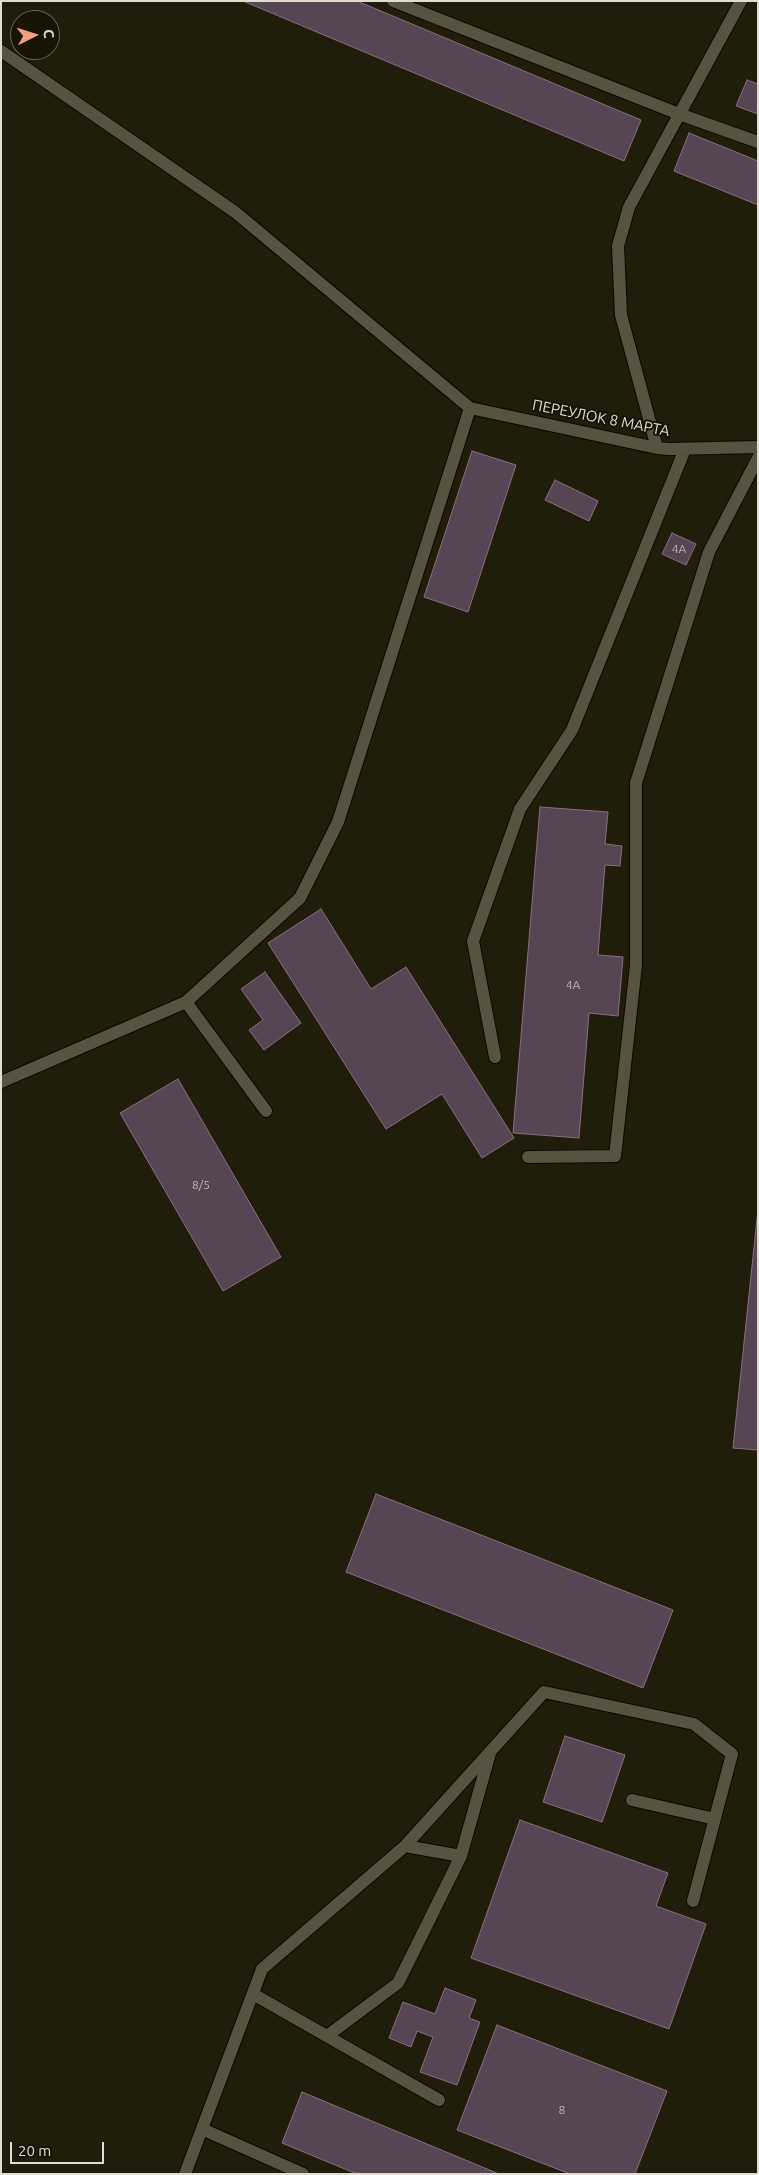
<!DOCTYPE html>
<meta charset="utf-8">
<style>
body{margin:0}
#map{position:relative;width:759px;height:2175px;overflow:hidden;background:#211d0b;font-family:Ubuntu,sans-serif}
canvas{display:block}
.frame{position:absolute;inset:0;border:2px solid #e0ddd2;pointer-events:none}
.north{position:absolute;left:10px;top:10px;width:50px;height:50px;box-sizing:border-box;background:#181404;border:1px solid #686456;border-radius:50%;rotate:85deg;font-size:14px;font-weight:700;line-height:20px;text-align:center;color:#e0ddd2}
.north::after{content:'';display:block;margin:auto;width:18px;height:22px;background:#f39f84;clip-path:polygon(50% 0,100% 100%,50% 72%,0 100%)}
.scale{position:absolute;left:10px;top:2142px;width:94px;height:22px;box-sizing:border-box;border:2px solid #e0ddd2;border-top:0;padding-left:6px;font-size:15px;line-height:18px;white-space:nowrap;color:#e0ddd2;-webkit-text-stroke:4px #181404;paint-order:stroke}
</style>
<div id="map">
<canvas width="759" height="2175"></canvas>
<div class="frame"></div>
<div class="north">С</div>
<div class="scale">20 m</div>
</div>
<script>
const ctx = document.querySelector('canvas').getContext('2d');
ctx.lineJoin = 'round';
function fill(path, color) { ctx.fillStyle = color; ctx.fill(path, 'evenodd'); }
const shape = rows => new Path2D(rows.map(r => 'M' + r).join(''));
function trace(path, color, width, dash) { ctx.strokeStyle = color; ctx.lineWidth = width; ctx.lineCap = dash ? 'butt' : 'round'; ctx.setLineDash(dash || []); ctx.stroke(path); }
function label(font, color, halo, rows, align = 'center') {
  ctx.font = font + ' Ubuntu,sans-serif'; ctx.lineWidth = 4; ctx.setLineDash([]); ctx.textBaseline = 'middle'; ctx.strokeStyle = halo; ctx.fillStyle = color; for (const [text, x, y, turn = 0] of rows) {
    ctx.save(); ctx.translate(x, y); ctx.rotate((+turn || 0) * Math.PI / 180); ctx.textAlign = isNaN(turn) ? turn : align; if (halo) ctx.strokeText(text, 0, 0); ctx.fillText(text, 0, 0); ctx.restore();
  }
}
const building = shape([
 [243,1,357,1,641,120,624,161,243,1],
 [747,80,758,84,758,114,736,106,747,80],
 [689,133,758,161,758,205,674,171,689,133],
 [472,451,516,465,468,612,424,597,472,451],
 [555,480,598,501,589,521,545,500,555,480],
 [672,533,696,544,686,565,662,554,672,533],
 [540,807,608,812,605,844,622,846,620,866,605,865,598,955,623,957,618,1016,589,1013,579,1138,513,1133,540,807],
 [321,909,371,989,406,967,514,1138,482,1158,442,1094,386,1129,268,943,321,909],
 [265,972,301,1023,264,1050,249,1030,263,1020,241,989,265,972],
 [178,1079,281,1257,223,1291,120,1113,178,1079],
 [758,1209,758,1450,733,1448,758,1209],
 [376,1494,673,1610,643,1688,346,1572,376,1494],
 [565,1736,625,1755,602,1822,543,1802,565,1736],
 [520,1820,668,1873,656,1906,706,1924,669,2029,471,1958,520,1820],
 [445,1988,476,2000,469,2018,480,2022,457,2085,420,2072,433,2037,417,2031,411,2047,389,2038,403,2002,435,2014,445,1988],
 [497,2025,667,2091,635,2174,570,2174,457,2130,497,2025],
 [302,2092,499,2174,357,2174,282,2143,302,2092]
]);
const minor = shape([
 [393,1,679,114,758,142],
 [1,51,235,212,470,408,657,448,669,449,758,447],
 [657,448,621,315,618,246,629,207,741,1],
 [186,1002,300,898,338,822,470,408],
 [495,1057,473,941,520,809,572,730,685,449],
 [1,1082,186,1002,266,1111],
 [528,1157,615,1156,636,965,636,783,709,552,758,458],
 [632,1800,715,1819],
 [405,1846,461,1856],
 [253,1994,439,2100],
 [327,2036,398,1983,461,1856,490,1753],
 [202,2129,303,2174],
 [185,2174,262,1969,405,1846,544,1692,694,1724,732,1754,693,1901]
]);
const numberNames = [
 ["4А",679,549],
 ["4А",573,985],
 ["8/5",201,1185],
 ["8",562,2110]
];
const streetNames = [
 ["ПЕРЕУЛОК 8 МАРТА",601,418,11]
];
fill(building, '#564654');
trace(building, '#847282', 1);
trace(minor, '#0b0700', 14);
trace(minor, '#585340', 12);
label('12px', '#beb7b2', null, numberNames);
label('15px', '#e0ddd2', '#181404', streetNames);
</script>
